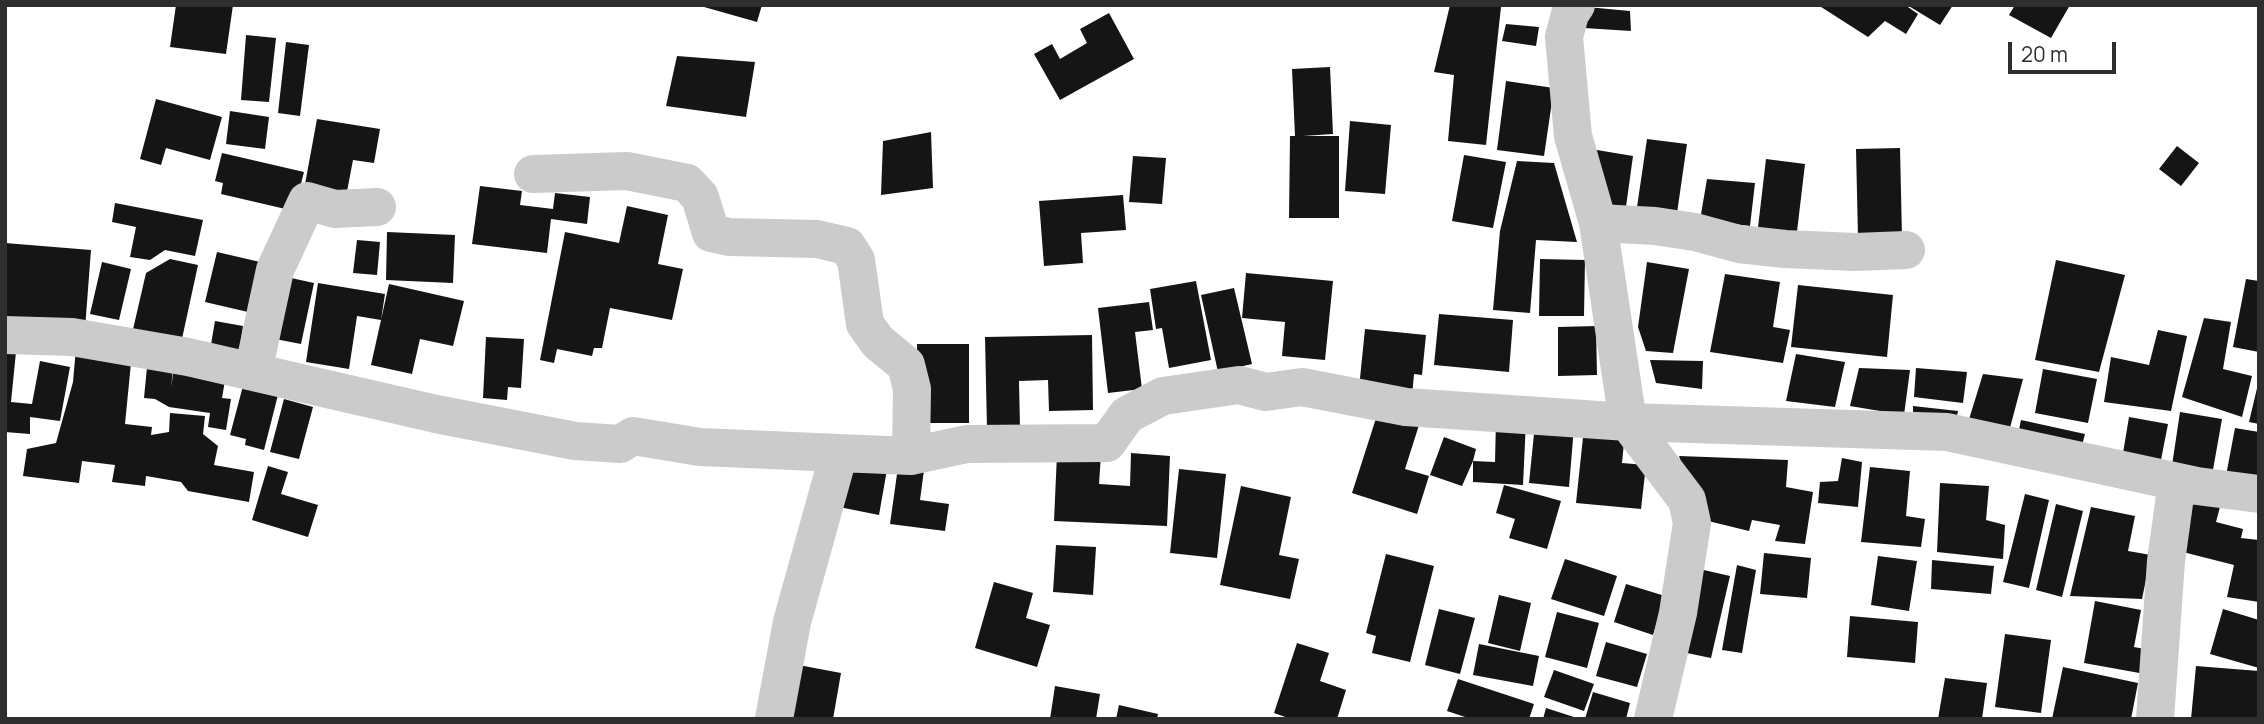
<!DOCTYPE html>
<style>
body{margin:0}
#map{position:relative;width:2264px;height:724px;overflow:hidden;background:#fff;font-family:Manrope,sans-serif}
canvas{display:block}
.frame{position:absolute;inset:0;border:7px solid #2e2e2e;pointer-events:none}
.scale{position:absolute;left:2008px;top:42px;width:108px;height:32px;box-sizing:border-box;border:4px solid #2e2e2e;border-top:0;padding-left:9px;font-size:21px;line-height:24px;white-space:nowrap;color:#2e2e2e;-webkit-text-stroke:5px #fff;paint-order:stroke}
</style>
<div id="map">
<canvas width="2264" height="724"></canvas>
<div class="frame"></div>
<div class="scale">20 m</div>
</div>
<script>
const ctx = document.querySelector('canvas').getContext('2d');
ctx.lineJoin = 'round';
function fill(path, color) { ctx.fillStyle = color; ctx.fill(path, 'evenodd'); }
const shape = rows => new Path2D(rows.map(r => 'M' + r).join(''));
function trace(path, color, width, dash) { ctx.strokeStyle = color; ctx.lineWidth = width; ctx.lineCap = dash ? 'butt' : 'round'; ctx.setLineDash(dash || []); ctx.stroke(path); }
const building = shape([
 [176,5,233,5,226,54,170,47],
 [697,5,762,5,757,22],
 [1450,5,1501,7,1486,145,1448,141,1454,75,1434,72],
 [1818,5,1905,5,1918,14,1906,34,1885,21,1868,37],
 [1907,5,1953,5,1940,25],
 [2015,5,2070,5,2051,38,2009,15],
 [1587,7,1630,11,1631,31,1584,28],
 [1109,13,1134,59,1060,100,1034,54,1052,44,1060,59,1087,43,1080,29],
 [1506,24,1539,27,1536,46,1502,41],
 [246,35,276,38,269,102,241,100],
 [286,42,309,45,300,116,278,113],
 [677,56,755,62,746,117,666,106],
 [1330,67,1333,134,1303,136,1339,136,1339,218,1289,218,1290,136,1295,136,1292,69],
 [1506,81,1554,88,1544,156,1497,150],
 [156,99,222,117,210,160,166,148,161,165,140,159],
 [230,111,269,117,265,149,226,144],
 [317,119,380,129,374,163,353,160,345,202,303,195],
 [1350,121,1391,125,1385,194,1345,191],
 [931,132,933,188,881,195,883,141],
 [1647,139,1687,144,1676,220,1636,214],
 [2177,146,2199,163,2181,186,2159,169],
 [1900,148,1902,236,1858,237,1856,149],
 [1591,149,1633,156,1625,214,1607,212],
 [222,153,304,172,294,211,221,194,223,183,215,181],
 [1464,155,1506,162,1493,228,1452,221],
 [1133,156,1166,158,1162,204,1129,202],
 [1766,159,1805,164,1796,240,1757,236],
 [1517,161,1554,163,1577,242,1536,240,1530,313,1493,310,1500,231],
 [1707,179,1755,183,1750,226,1700,220],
 [480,186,522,191,520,205,553,209,555,193,590,197,587,224,551,219,547,253,472,244],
 [1123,195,1126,230,1081,233,1083,263,1044,266,1039,201],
 [115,203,203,220,195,256,165,250,150,260,130,257,136,227,112,222],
 [627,206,668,215,658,264,683,269,672,320,610,308,602,348,594,348,592,356,557,349,554,363,540,360,565,232,619,243],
 [387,232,455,235,453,283,386,280],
 [357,240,380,242,377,275,353,273],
 [5,243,91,250,85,329,5,323],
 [217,252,260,262,248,312,205,302],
 [170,259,198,265,180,348,131,338,146,273],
 [1540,259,1585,260,1584,316,1539,316],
 [2056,260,2125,275,2099,372,2035,360],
 [102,262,131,269,119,320,90,314],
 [1647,262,1689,269,1673,353,1646,351,1638,327],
 [1246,273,1333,281,1325,360,1282,356,1285,322,1242,318],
 [1725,274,1780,282,1773,327,1790,330,1783,363,1710,352],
 [282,276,314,283,301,344,270,338],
 [2246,279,2259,281,2259,352,2233,347],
 [1196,281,1211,360,1169,368,1162,328,1156,329,1150,289],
 [318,283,385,294,381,320,357,316,349,369,306,362],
 [389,284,464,301,453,346,420,339,412,374,371,365],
 [1798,285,1893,295,1887,357,1791,347],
 [1234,288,1252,364,1218,372,1201,295],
 [1149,302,1153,330,1135,332,1142,389,1108,393,1098,308],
 [1439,314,1513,320,1509,372,1434,365],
 [2204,318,2231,322,2223,369,2252,376,2242,417,2182,397],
 [215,321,243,326,238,360,209,356],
 [1596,326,1597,375,1558,376,1558,327],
 [1365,329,1426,335,1422,375,1414,374,1412,397,1359,388],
 [2158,330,2187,336,2171,411,2104,402,2111,357,2149,365],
 [1092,335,1093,410,1049,411,1048,380,1019,381,1020,428,987,429,985,337],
 [486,337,524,339,521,388,508,387,507,400,483,398],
 [917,344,969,344,969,423,917,423],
 [76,348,131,363,125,424,152,427,151,435,169,432,170,413,205,416,203,434,218,446,214,465,254,472,249,502,188,491,181,482,146,476,145,486,112,482,115,465,82,461,79,483,23,476,27,449,56,443,73,382],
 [5,351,16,352,11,402,32,404,40,361,70,367,60,421,30,417,30,434,5,432],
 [1796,354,1845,362,1835,407,1786,401],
 [148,357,174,360,171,388,175,361,227,369,222,398,231,399,226,430,208,427,210,413,169,407,155,399,144,398],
 [1650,360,1703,361,1702,389,1656,383],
 [1859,368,1910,370,1904,415,1850,406],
 [1916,368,1967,372,1963,403,1914,397],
 [2043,369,2097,379,2088,423,2035,413],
 [1983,374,2023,379,2007,439,1966,429],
 [244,382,279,391,264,450,245,445,246,439,230,435],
 [2258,384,2259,384,2259,424,2249,422],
 [284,399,313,407,299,459,270,452],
 [1913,406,1958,411,1955,426,1913,419],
 [1379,409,1420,422,1405,469,1429,476,1417,514,1352,493],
 [2180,412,2222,419,2211,481,2171,472],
 [2129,417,2168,424,2160,465,2122,459],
 [1496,420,1526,421,1523,485,1473,482,1473,461,1495,462],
 [2021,420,2085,434,2080,453,2017,439],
 [1535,424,1574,427,1569,487,1529,483],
 [1584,428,1625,432,1622,463,1646,465,1641,509,1576,503],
 [2235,428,2259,432,2259,487,2225,481],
 [1444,437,1476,449,1473,461,1462,486,1430,475],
 [1131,453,1170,456,1167,526,1054,521,1057,454,1101,455,1099,484,1130,486],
 [843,456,888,464,879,515,834,506],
 [1679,456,1788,460,1786,487,1813,492,1805,544,1775,541,1780,525,1752,520,1749,531,1700,519],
 [1842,458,1862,462,1858,507,1818,503,1820,482,1838,481],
 [268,466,288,472,281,494,318,505,308,537,252,520],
 [898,467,924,470,920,500,949,504,945,531,890,524],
 [1870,467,1910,471,1906,516,1925,519,1921,547,1861,542],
 [1179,469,1226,474,1217,558,1170,553],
 [1940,483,1989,486,1986,520,2005,525,2003,559,1937,552],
 [1504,485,1561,501,1547,549,1509,538,1515,519,1496,513],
 [1241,486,1291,497,1279,555,1299,559,1290,599,1220,585],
 [2025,494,2049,500,2029,588,2003,582],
 [2188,495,2221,503,2216,522,2243,529,2241,538,2259,540,2259,602,2227,597,2234,565,2175,550],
 [2056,504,2083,511,2062,597,2036,590],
 [2091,507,2135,516,2128,551,2151,555,2142,599,2070,596],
 [1056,545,1096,547,1093,595,1053,592],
 [1764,553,1811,558,1807,598,1760,594],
 [1386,554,1434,566,1410,662,1372,653,1376,636,1366,633],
 [1878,556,1917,561,1909,611,1871,605],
 [1565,559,1617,576,1604,616,1551,599],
 [1932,560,1994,566,1991,594,1931,589],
 [1737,565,1756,570,1742,653,1722,650],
 [1695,568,1730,576,1711,658,1677,651],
 [994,582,1033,593,1026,618,1050,625,1037,667,975,648],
 [1626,584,1665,596,1653,635,1614,622],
 [1499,595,1531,603,1520,651,1488,643],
 [2095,601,2141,610,2134,647,2150,650,2145,674,2084,663],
 [1439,609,1475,618,1460,674,1425,665],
 [2223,609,2259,620,2259,668,2210,654],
 [1557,612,1599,623,1587,668,1545,657],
 [1850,616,1918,622,1915,663,1847,657],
 [2005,634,2051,640,2041,713,1995,707],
 [1606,642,1647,654,1637,687,1596,676],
 [1297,643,1329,653,1320,681,1346,690,1337,719,1291,719,1274,713],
 [1479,644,1539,656,1533,686,1473,675],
 [788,663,841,673,833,719,792,719],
 [2196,666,2259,671,2259,719,2191,719],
 [2063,667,2138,683,2131,719,2052,719],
 [1554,670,1594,684,1584,711,1544,697],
 [1945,678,1987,683,1982,719,1938,719],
 [1458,679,1534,704,1529,719,1471,719,1447,711],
 [1055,686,1100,694,1096,719,1050,719],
 [1593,692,1630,703,1626,719,1585,719],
 [1119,705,1158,714,1157,719,1116,719],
 [1546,708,1577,718,1577,719,1543,719]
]);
const minor = shape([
 [1576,5,1570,14,1564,37,1573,136,1598,223,1628,422,1687,500,1692,523,1678,613,1653,719],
 [533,174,627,171,687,183,700,197,711,233,729,237,817,239,847,246,856,260,865,324,878,342,906,365,912,389,911,456],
 [1598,223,1655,226,1695,232,1739,244,1785,249,1855,252,1906,250],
 [5,335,72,337,188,357,436,414,575,441,620,444,633,436,700,447,839,453],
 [253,372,275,270,307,201,335,209,377,207],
 [774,719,792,622,839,453,911,456,967,444,1107,443,1127,415,1163,396,1239,385,1266,392,1302,387,1406,407,1628,422,1947,432,2197,486,2259,494],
 [2155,719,2166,561,2177,482]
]);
fill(building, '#151515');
trace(minor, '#cbcbcb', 38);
</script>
